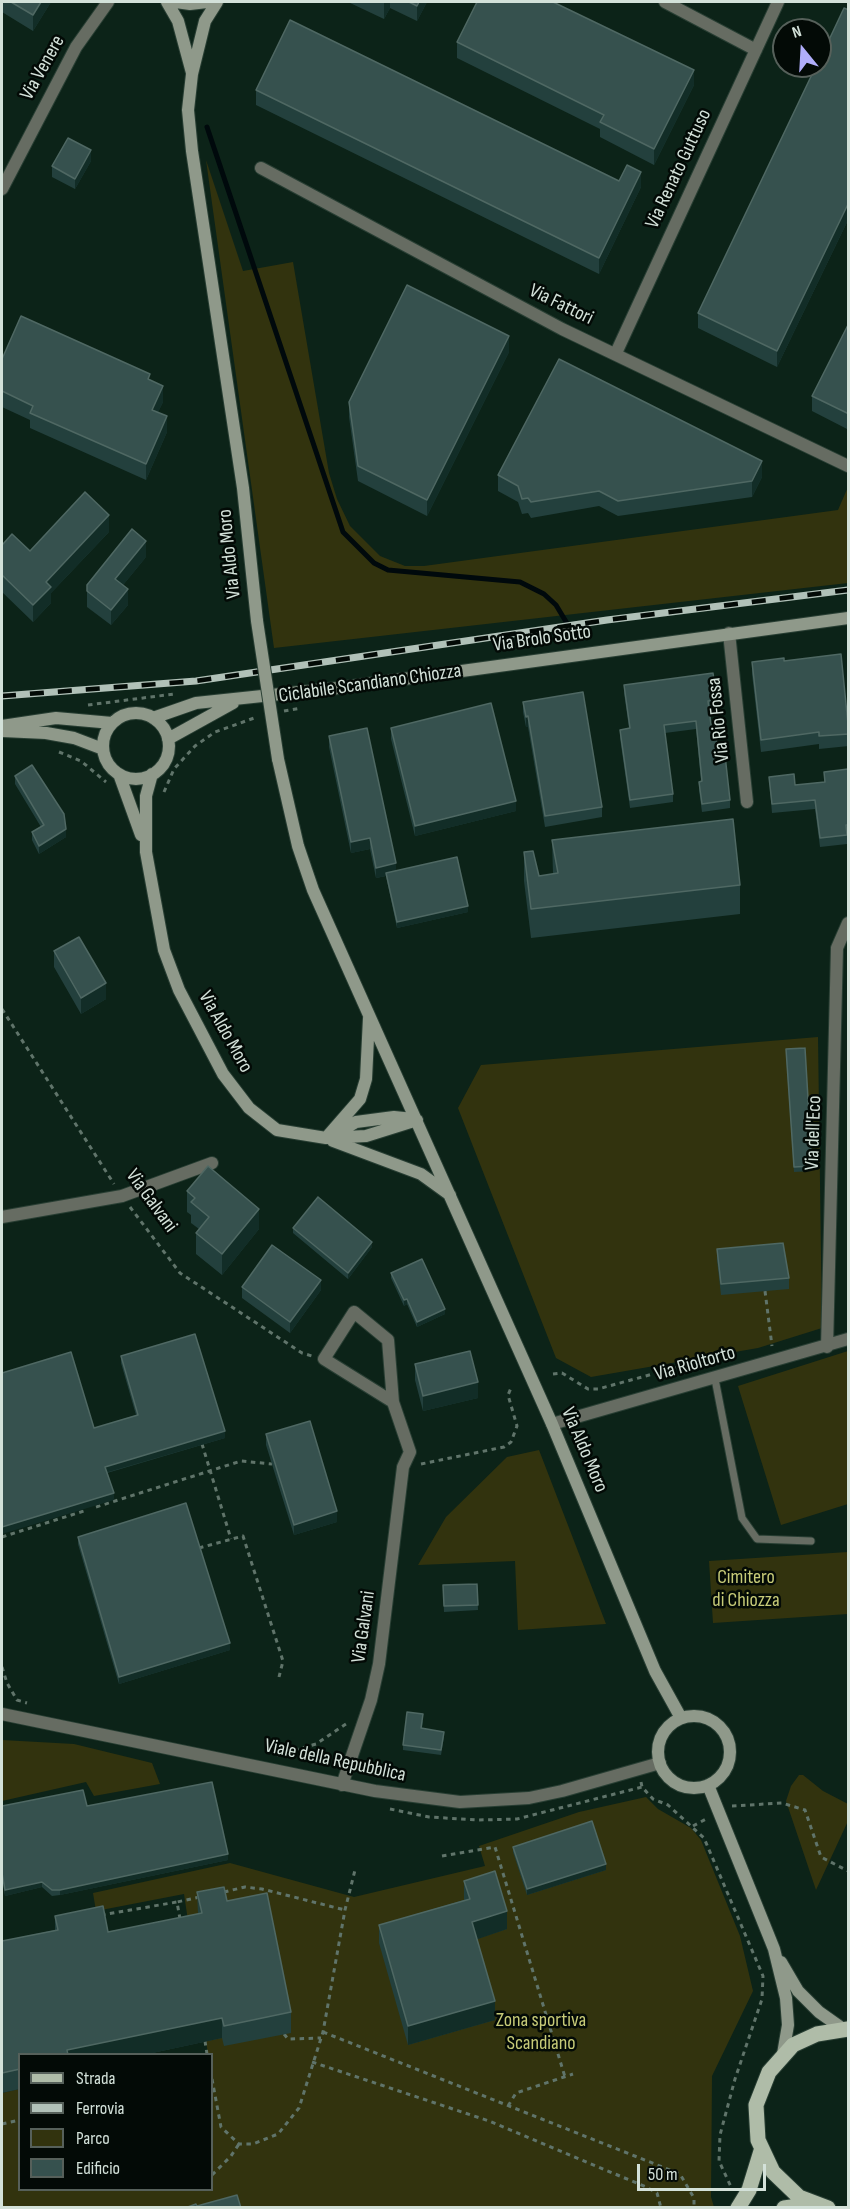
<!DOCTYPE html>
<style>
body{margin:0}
#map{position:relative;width:850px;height:2209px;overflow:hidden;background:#0c2318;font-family:"Sofia Sans Condensed",sans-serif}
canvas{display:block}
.frame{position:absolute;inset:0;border:3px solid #d3e1d9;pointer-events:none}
.legend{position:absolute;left:18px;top:2053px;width:195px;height:138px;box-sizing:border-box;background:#030a06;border:2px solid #56605a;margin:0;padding:8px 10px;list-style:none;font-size:18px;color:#d3e1d9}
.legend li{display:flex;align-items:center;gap:12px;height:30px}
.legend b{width:30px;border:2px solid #56605a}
.north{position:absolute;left:772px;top:18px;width:60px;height:60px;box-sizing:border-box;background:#030a06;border:2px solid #56605a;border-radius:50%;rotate:342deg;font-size:16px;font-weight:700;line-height:24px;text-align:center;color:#d3e1d9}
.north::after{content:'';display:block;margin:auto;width:21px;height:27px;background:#b0aefa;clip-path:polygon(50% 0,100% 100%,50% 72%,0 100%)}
.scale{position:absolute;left:637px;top:2164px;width:129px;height:27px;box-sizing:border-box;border:3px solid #d3e1d9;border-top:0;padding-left:8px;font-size:18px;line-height:21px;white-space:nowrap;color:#d3e1d9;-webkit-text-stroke:4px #030a06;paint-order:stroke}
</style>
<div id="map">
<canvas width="850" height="2209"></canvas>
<div class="frame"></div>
<ul class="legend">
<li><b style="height:8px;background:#afbca8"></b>Strada</li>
<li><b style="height:8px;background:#b1c1b8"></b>Ferrovia</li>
<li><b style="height:16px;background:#32330e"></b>Parco</li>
<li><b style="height:16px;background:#36514e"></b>Edificio</li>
</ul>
<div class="north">N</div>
<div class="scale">50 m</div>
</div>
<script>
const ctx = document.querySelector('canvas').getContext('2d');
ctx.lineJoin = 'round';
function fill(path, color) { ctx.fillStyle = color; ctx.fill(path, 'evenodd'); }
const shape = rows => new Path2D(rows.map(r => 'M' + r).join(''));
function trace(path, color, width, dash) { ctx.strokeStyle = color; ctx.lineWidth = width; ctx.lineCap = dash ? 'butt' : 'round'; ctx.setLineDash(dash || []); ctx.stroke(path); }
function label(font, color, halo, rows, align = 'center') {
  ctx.font = font + ' "Sofia Sans Condensed",sans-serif'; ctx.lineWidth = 5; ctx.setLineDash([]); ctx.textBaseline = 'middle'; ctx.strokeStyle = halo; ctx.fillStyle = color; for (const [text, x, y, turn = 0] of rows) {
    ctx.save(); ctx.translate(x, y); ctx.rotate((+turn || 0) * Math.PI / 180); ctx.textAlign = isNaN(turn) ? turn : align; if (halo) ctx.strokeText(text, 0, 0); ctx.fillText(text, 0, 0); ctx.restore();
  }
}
const green = shape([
 [206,160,243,271,293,262,329,473,337,499,350,526,380,556,405,566,424,566,838,510,848,487,848,583,274,648],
 [818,1037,822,1328,758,1348,591,1377,556,1358,458,1108,481,1065],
 [848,1351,848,1504,781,1525,738,1386],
 [539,1450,606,1624,518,1630,515,1561,418,1565,446,1517,507,1457],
 [848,1552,848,1614,713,1623,709,1561],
 [2,1740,74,1744,152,1763,160,1784,94,1796,86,1782,2,1801],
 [799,1775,803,1775,823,1791,848,1804,848,1821,816,1890,786,1801,791,1786],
 [646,1797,658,1809,691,1828,701,1840,740,1936,753,1991,712,2076,711,2197,714,2207,2,2208,2,2093,19,2089,20,2190,212,2190,212,2054,208,2054,184,1894,96,1911,93,1893,230,1863,354,1897,485,1866,479,1846,579,1812]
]);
const stream = shape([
 [207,127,343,532,374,563,388,570,520,582,544,594,556,605,574,635]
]);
const path = shape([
 [88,705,174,694],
 [284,711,301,708],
 [59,752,81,761,106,782],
 [164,792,174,769,195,746,215,732,257,717],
 [2,1009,114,1184],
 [130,1207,180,1273,302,1353,312,1356],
 [765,1291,772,1346],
 [553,1374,562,1373,588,1389,598,1389,686,1365,693,1370],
 [202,1444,231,1539],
 [421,1464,504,1447,511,1442,517,1426,508,1395,511,1388],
 [96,1507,241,1461,272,1464],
 [2,1537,87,1510],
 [199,1548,243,1536,283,1661,279,1677],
 [2,1667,7,1683,17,1700,27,1703],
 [277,1755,316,1744,346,1724],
 [641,1782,642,1787,653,1799,668,1805,704,1838,763,1976,762,1999,735,2079,720,2135,719,2161,732,2189],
 [732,1806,782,1803,805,1810,821,1857,848,1871],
 [390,1809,429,1817,478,1820,517,1819,642,1787],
 [693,1826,708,1818],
 [442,1856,495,1847,565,2077],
 [224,1892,245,1887,262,1889,345,1910],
 [101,1915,177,1902],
 [180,1919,177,1902,200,1897],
 [323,2032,680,2174,694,2198,694,2208],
 [284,2034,288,2039,321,2038],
 [205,2041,207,2054],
 [312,2062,489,2121,646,2187,657,2193,661,2208],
 [212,2079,221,2127,239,2144,253,2144,278,2134,299,2108,323,2032,345,1910,355,1870],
 [508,2106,516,2093,573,2074],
 [2,2124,20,2120],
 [212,2175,231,2156,239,2144]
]);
const service = shape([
 [715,1379,742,1518,757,1539,811,1541]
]);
const minor = shape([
 [665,2,756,50],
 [261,168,562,329,848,466],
 [2,189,76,47,108,2],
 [616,353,778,2],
 [729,633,747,802],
 [2,1217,122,1196,212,1163],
 [827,1347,837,948,848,923],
 [552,1424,848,1339],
 [2,1714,375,1791,460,1802,529,1798,562,1791,660,1763],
 [342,1785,371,1700,379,1664,403,1467,410,1452,393,1402,388,1340,354,1312,324,1359,393,1402]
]);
const secondary = shape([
 [167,2,178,21,192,73],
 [176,2,190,4,207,2],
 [217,2,205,21,192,74,188,110,192,151,243,488,257,621],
 '103 746a33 33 0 1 1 66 0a33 33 0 1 1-66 0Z',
 [153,718,196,703,338,688,848,618],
 [2,726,56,718,112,723],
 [3,731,46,733,74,738,103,749],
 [168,739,233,703],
 [278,759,298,846,313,890,552,1424,655,1671,681,1718],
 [119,774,141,835],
 [152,774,146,796,146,852,164,950,179,990,223,1074,249,1108,277,1130,326,1138,366,1136,417,1120],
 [335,1134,356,1122,394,1117,413,1119],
 [326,1138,360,1099,366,1079,369,1018],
 [333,1141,421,1174,450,1195],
 '658 1752a36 36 0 1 1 72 0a36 36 0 1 1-72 0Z',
 [708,1785,774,1949,786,1998,788,2025,783,2054],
 [781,1962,798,1991,819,2012,843,2029]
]);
const primary = shape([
 [738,2208,749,2190,761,2151],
 [784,2208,813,2204],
 [828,2208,799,2197,773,2172,758,2140,756,2105,769,2072,793,2045,817,2034,848,2029]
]);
const rail = shape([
 [2,696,196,681,607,620,848,590]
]);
const secondaryBridge = shape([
 [257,621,278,759]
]);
const wall = shape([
 [2,2,51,2,33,31,2,12],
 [348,2,427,2,417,21,390,8,384,19],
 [849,10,849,218,777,367,698,328,698,313],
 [457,42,694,85,654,165,600,137,600,129,457,58],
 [256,90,619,181,641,187,599,274,256,105],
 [91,161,75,189,52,177,52,166],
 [849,323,849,430,812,411,812,396],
 [509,352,427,516,358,481,349,417,349,402],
 [2,359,150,380,163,402,158,412,167,432,146,480,30,428,30,420,2,407],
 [498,475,762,477,752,497,618,516,599,506,531,518,528,513,522,514,518,502,498,491],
 [109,532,51,593,51,603,33,622,2,592,2,543,3,544,30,551],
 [146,557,123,585,128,605,111,625,87,607,87,585],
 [784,661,849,728,849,746,819,749,819,744,761,752,752,674,752,662],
 [624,685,717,700,717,708,709,709,712,733,717,747,730,800,730,808,702,812,699,790,699,782,701,781,696,729,665,733,673,794,673,802,630,808,620,738,620,730,629,728,624,693],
 [523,702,602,807,602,817,545,827,528,727,526,727,523,712],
 [391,728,516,811,415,836,391,739],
 [329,736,396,871,468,912,397,928,386,876,376,878,370,849,351,853,329,747],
 [824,772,849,778,849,834,847,834,847,844,820,847,815,809,772,813,769,777,795,785,824,782],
 [15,776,66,837,39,854,32,840,32,832,41,827,15,784],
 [552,840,740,885,740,914,531,938,524,881,524,852,539,876,553,874],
 [54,951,106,999,81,1014,54,967],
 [786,1055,812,1166,812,1171,794,1172],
 [187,1191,259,1229,222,1275,196,1254,196,1233,199,1229,191,1223,191,1215,187,1212],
 [293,1228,372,1247,348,1279,293,1233],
 [717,1249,789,1278,789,1289,721,1295,717,1260],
 [391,1273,445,1314,417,1327,407,1304,404,1306,391,1278],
 [242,1287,321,1290,290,1333,242,1298],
 [121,1356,225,1438,107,1473,114,1500,94,1428,136,1415,121,1363],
 [415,1364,478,1398,423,1411,415,1380],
 [266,1434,337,1522,294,1535,266,1445],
 [78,1537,230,1650,119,1684,78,1544],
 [477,1584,478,1610,444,1612,443,1585],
 [423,1720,422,1728,444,1737,441,1755,403,1750,403,1745],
 [2,1806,87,1806,228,1860,60,1895,52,1896,42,1887,5,1896,2,1878],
 [513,1847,606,1870,527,1895,513,1852],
 [464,1881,507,1929,477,1939,495,2020,408,2045,379,1943,379,1925,464,1900],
 [197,1892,227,1901,291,2012,291,2033,224,2046,222,2038,143,2055,20,2055,20,2089,2,2093,2,1941,55,1930,55,1916,108,1932,198,1914]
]);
const shadedWall = shape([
 [41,2,51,2,33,31,33,15],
 [385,2,390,2,390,8,384,19,384,3],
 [419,2,427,2,417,21,417,6],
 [694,70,694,85,654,165,654,149],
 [91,150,91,161,75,189,75,179],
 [641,172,641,187,599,274,599,258],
 [849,202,849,218,777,367,777,351],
 [509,336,509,352,427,516,427,500],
 [163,386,163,402,152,425,152,410],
 [167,416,167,432,146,480,146,464],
 [762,461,762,477,752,497,752,481],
 [109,515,109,532,51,593,51,603,33,622,33,605,46,582],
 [146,541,146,557,115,595,115,579],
 [128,589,128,605,111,625,111,610],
 [528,716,528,727,526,727,526,717],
 [516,801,516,811,415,836,415,826],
 [66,829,66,837,39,854,39,846],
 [370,838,370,849,351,853,351,842],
 [396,863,396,874,386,873,386,876,376,878,376,868],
 [468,906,468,912,397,928,397,922],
 [106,983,106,999,81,1014,81,998],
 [259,1209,259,1229,222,1275,222,1254],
 [372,1242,372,1247,348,1279,348,1273],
 [321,1280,321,1290,290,1333,290,1322],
 [407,1299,407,1304,404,1306,404,1300],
 [445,1309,445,1314,417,1327,417,1322],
 [478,1382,478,1398,423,1411,423,1396],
 [225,1431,225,1438,105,1473,105,1467],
 [114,1493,114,1500,2,1534,2,1527],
 [337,1511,337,1522,294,1535,294,1525],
 [230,1643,230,1650,119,1684,119,1677],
 [228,1854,228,1860,60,1895,60,1890],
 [606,1864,606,1870,527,1895,527,1889],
 [42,1882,42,1887,5,1896,5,1890],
 [507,1911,507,1929,472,1941,472,1922],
 [495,2001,495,2020,408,2045,408,2026],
 [222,2018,222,2038,143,2055,67,2055,67,2050]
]);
const building = shape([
 [11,2,41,2,33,15,11,2],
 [409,2,419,2,417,6,409,2],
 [477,2,553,2,694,70,654,149,600,122,604,115,457,42,477,2],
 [844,8,849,10,849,202,777,351,698,313,816,66,820,66,820,59,844,8],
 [290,20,619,181,627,165,641,172,599,258,256,90,290,20],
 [68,138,91,150,75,179,52,166,68,138],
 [407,285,509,336,427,500,358,466,349,402,407,285],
 [21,316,150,374,148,379,163,386,152,410,167,416,146,464,30,413,33,406,2,391,2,359,21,316],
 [849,323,849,414,812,396,849,323],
 [559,359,762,461,752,481,618,501,599,491,531,502,528,498,522,499,518,486,498,475,559,359],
 [85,492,109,515,46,582,51,587,33,605,2,575,2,543,3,544,12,534,30,551,85,492],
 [132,529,146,541,115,579,128,589,111,610,87,591,87,585,132,529],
 [841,654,849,734,819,736,819,732,761,740,752,662,784,658,784,661,841,654],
 [713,673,717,700,708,701,712,733,716,733,717,747,724,746,730,800,702,804,699,782,702,781,696,721,664,725,673,794,630,800,620,730,630,728,624,685,713,673],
 [583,692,602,807,545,816,528,716,526,717,523,702,583,692],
 [491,703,516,801,415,826,391,728,491,703],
 [367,728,396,863,376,868,370,838,351,842,329,736,367,728],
 [32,765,64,814,66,829,39,846,32,832,44,825,15,776,32,765],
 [848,769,849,778,849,825,846,825,847,835,820,838,815,800,772,804,769,777,794,774,795,785,825,782,824,772,848,769],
 [733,819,740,885,531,909,524,852,533,851,539,876,558,873,552,840,733,819],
 [457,857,468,906,397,922,386,873,457,857],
 [79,937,106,983,81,998,54,951,79,937],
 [805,1048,812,1166,794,1167,786,1049,805,1048],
 [208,1166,259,1209,222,1254,196,1233,209,1217,191,1202,195,1198,187,1191,208,1166],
 [318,1197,372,1242,348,1273,293,1228,318,1197],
 [783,1243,789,1278,721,1284,717,1249,783,1243],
 [272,1245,321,1280,290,1322,242,1287,272,1245],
 [422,1259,445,1309,417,1322,407,1299,404,1300,391,1273,422,1259],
 [195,1334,225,1431,105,1467,114,1493,2,1527,2,1373,71,1352,94,1428,138,1415,121,1356,195,1334],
 [470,1351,478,1382,423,1396,415,1364,470,1351],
 [310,1421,337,1511,294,1525,266,1434,310,1421],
 [186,1503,230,1643,119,1677,78,1537,186,1503],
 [477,1584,478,1605,444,1606,443,1585,477,1584],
 [407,1712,423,1714,421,1728,444,1732,441,1750,403,1745,407,1712],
 [212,1782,228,1854,60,1890,52,1890,42,1882,5,1890,2,1873,2,1806,83,1790,87,1806,212,1782],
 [592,1821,606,1864,527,1889,513,1847,592,1821],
 [495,1871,507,1911,472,1922,495,2001,408,2026,379,1925,470,1899,464,1881,495,1871],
 [224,1887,227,1901,267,1893,291,2012,224,2026,222,2018,67,2050,68,2055,20,2055,20,2069,2,2073,2,1941,58,1930,55,1916,103,1906,108,1932,202,1913,197,1892,224,1887],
 [237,2195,241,2208,185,2208,196,2204,197,2206,237,2195]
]);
const streetNames = [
 ["Via Venere",43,68,-61],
 ["Via Renato Guttuso",679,169,-65],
 ["Via Fattori",561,305,26],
 ["Via Aldo Moro",230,554,-96],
 ["Via Brolo Sotto",542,639,-8],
 ["Ciclabile Scandiano Chiozza",370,684,-8],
 ["Via Rio Fossa",719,720,-96],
 ["Via Aldo Moro",225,1032,61],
 ["Via dell'Eco",814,1133,-88],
 ["Via Galvani",151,1201,54],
 ["Via Rioltorto",695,1364,-16],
 ["Via Aldo Moro",584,1450,67],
 ["Via Galvani",364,1627,-82],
 ["Viale della Repubblica",335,1761,12]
];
const parkNames = [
 ["Cimitero",746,1578],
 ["di Chiozza",746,1601],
 ["Zona sportiva",541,2021],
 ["Scandiano",541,2044]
];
fill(green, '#32330e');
trace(stream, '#00090c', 5);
trace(service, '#283e33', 9);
trace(minor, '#283e33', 14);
trace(secondary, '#283e33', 14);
trace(primary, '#283e33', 17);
trace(path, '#60746a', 3, [4.5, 4.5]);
trace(service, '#666c62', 7);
trace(minor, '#666c62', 12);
trace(secondary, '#8f998a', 12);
trace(primary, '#afbca8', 15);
trace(rail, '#b1c1b8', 7);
trace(rail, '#030a06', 4.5, [14]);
trace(secondaryBridge, '#283e33', 14, []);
trace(secondaryBridge, '#8f998a', 12);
fill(wall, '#23403d');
fill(shadedWall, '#122d27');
fill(building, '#36514e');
trace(building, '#4f6863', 1.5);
label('20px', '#d3e1d9', '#030a06', streetNames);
label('20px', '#c7cb78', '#030a06', parkNames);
</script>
